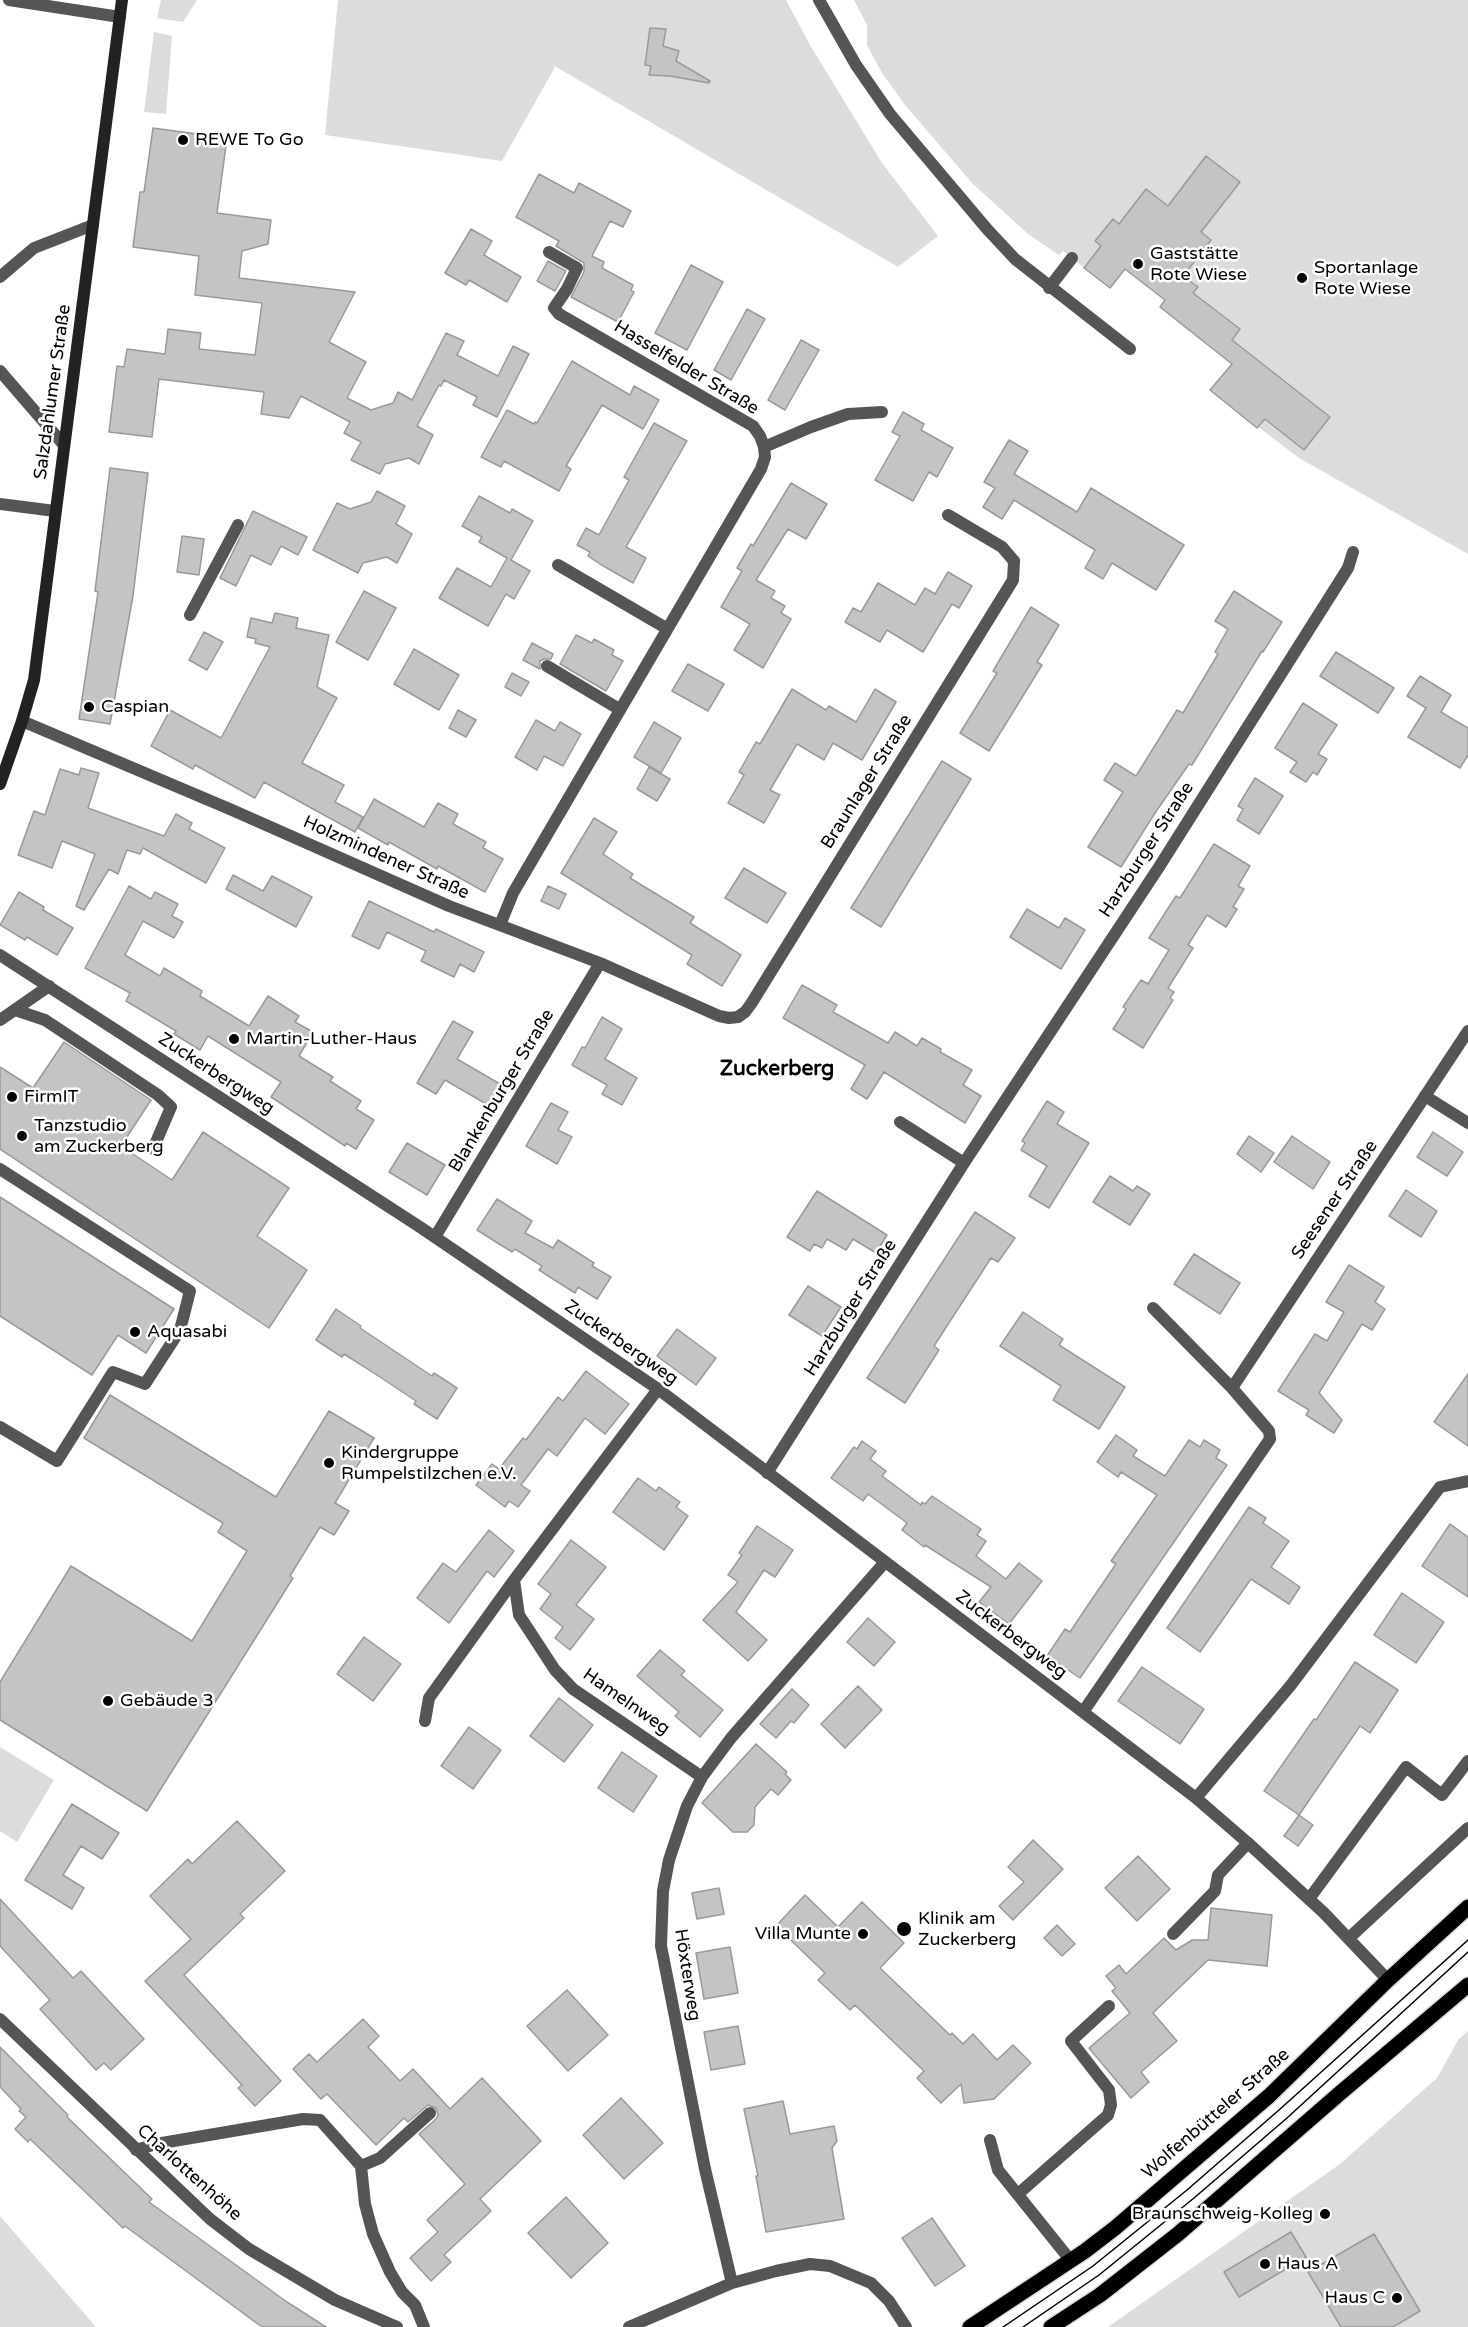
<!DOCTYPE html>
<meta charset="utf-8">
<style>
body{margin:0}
canvas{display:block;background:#fff}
</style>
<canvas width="1468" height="2327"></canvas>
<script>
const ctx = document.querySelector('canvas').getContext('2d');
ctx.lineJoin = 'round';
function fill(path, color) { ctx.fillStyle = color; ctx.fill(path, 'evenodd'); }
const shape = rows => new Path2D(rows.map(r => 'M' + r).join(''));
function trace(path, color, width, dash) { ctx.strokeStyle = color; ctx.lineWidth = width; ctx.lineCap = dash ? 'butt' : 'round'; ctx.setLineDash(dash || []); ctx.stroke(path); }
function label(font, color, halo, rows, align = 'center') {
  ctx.font = font + ' "Varela Round",sans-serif'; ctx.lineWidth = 5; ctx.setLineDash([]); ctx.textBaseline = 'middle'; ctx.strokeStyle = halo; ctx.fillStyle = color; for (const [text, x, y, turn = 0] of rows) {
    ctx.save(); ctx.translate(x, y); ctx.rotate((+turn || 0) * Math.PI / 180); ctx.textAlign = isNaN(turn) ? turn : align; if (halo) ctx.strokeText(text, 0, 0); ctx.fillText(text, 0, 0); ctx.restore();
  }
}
const green = shape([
 [161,0,197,0,183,22,157,18],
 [338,0,786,0,810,45,882,163,938,236,898,267,551,64,555,67,502,161,325,135],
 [854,0,1468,0,1468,554,1299,458,1210,390,1232,364,1160,307,1165,300,1125,269,1110,288,1063,251,1059,255,1028,234,973,184,905,105,882,73,867,45,867,25],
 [154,32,172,36,166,114,144,112],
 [0,1747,54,1780,17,1842,0,1831],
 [1468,2031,1468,2327,1108,2327,1340,2164,1437,2078,1458,2040],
 [0,2216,96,2327,0,2327]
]);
const building = shape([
 [650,28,666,29,663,46,679,51,676,61,710,81,709,83,670,76,649,75,651,66,645,65,650,28],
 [153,128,227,138,217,213,271,220,268,244,242,251,239,278,355,292,329,342,366,362,347,398,371,410,393,403,398,392,412,400,446,333,464,341,457,355,498,376,513,346,529,354,497,417,473,405,477,397,444,380,441,386,439,385,417,426,433,435,419,464,409,458,385,464,380,474,351,460,361,442,344,433,350,422,301,396,289,418,261,414,264,392,159,379,152,437,109,432,117,366,124,367,127,349,165,354,168,329,201,333,199,349,255,355,262,303,195,295,199,256,133,247,140,192,144,192,153,128],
 [1206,156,1240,182,1201,232,1211,240,1183,276,1198,287,1193,293,1240,329,1232,340,1330,417,1304,450,1265,419,1257,428,1210,390,1232,364,1160,307,1165,300,1125,269,1110,288,1084,268,1101,246,1095,241,1113,219,1119,224,1146,189,1168,206,1206,156],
 [539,174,574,193,579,183,631,211,623,227,610,221,592,256,604,262,602,268,633,285,631,290,634,292,618,322,571,297,584,272,584,263,556,246,559,241,516,217,539,174],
 [471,229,492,241,484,255,521,277,507,302,469,280,466,285,445,273,471,229],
 [548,261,566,271,555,291,537,281,548,261],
 [691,265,723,282,687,350,655,333,691,265],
 [747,309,765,319,731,380,714,370,747,309],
 [801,340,819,350,785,410,768,400,801,340],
 [572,361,630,395,634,386,659,400,643,429,602,405,566,466,571,469,559,491,504,461,501,467,481,457,507,410,534,424,535,422,537,423,572,361],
 [903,412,924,424,921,430,953,448,937,477,929,472,913,501,875,480,900,436,892,432,903,412],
 [654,423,687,441,626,547,646,558,633,583,600,564,588,556,590,552,577,545,586,528,599,535,629,480,624,477,654,423],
 [1009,440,1028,451,1014,474,1077,512,1091,488,1184,545,1156,590,1112,563,1103,579,1085,568,1095,550,1014,500,1002,519,983,507,995,488,984,482,1009,440],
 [110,468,148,473,133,596,110,724,79,719,98,592,95,591,110,468],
 [791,483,827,504,806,539,788,529,756,580,775,591,771,598,785,606,781,613,791,619,763,668,734,650,750,624,721,607,742,571,737,568,751,544,753,546,791,483],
 [377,491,405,506,396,524,412,534,397,563,387,557,363,563,358,573,313,550,337,503,350,509,371,502,377,491],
 [479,496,510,513,512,509,533,521,511,560,530,571,514,599,506,594,488,626,439,598,457,568,491,587,507,558,479,542,482,537,462,526,479,496],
 [253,511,307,537,298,555,281,546,271,565,251,555,236,586,220,578,253,511],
 [182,536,204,539,199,575,177,572,182,536],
 [948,572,972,586,959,608,952,604,923,652,887,630,880,642,845,622,853,608,861,612,878,583,915,605,925,588,935,594,948,572],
 [364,591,396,608,368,660,336,642,364,591],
 [1234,591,1282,622,1263,652,1262,651,1192,765,1189,764,1155,813,1121,867,1088,847,1123,792,1104,780,1115,763,1136,776,1177,710,1183,713,1218,654,1215,652,1228,629,1215,621,1234,591],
 [1031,607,1059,625,1037,662,1042,665,989,751,960,733,997,673,993,671,1031,607],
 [275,613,298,618,296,628,329,635,317,687,337,698,302,763,344,785,335,802,363,817,355,832,264,782,255,798,195,765,193,769,151,746,170,710,221,738,270,647,255,643,256,639,247,637,251,618,272,623,275,613],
 [204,632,223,642,207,670,189,660,204,632],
 [576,635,592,643,594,639,614,650,612,655,623,661,606,691,560,664,576,635],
 [532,643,553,654,551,659,544,659,540,661,540,669,523,660,532,643],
 [414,649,459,675,439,710,394,684,414,649],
 [1336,652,1394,688,1378,713,1320,676,1336,652],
 [688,664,724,684,708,711,672,691,688,664],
 [512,673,529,682,521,696,505,687,512,673],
 [1420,676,1451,695,1441,712,1468,728,1468,755,1460,768,1408,737,1426,708,1407,696,1420,676],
 [792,689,826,710,829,706,856,722,875,689,896,702,862,760,833,743,824,760,797,744,770,790,780,795,764,823,728,803,744,775,739,772,756,742,760,744,792,689],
 [1303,703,1337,725,1318,754,1327,759,1317,775,1313,772,1306,782,1290,772,1297,762,1275,748,1303,703],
 [458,710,476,720,466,737,449,728,458,710],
 [536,720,555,731,560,722,581,734,563,766,544,756,537,770,515,757,536,720],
 [654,722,681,738,661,773,634,757,654,722],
 [942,761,971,779,881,927,851,908,942,761],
 [649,767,670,779,657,801,637,789,649,767],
 [81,768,99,773,88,808,164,836,176,814,192,823,189,829,225,848,206,883,143,848,140,854,127,850,118,874,109,869,84,910,76,906,95,854,62,841,52,868,18,855,34,811,45,815,60,769,79,775,81,768],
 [1255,778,1283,796,1259,834,1237,820,1243,809,1238,806,1255,778],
 [374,799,424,827,438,803,458,814,453,824,486,842,483,848,503,859,485,892,438,866,437,869,389,842,388,845,358,828,374,799],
 [594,818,617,832,603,854,633,874,630,878,694,917,690,923,741,955,722,986,687,964,692,955,561,873,594,818],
 [1214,844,1250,866,1238,886,1244,889,1233,907,1237,909,1226,927,1207,915,1188,945,1193,948,1168,988,1174,992,1170,998,1173,1000,1143,1048,1113,1029,1126,1009,1123,1007,1141,980,1148,984,1169,950,1149,938,1176,896,1180,898,1214,844],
 [744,868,786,893,767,923,725,898,744,868],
 [233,875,263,891,272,876,312,897,296,927,226,889,233,875],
 [129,886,151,899,155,892,178,904,172,916,183,922,174,938,143,921,125,955,160,976,164,968,202,991,200,996,249,1026,268,996,299,1016,295,1022,313,1032,299,1056,333,1077,330,1081,361,1101,356,1109,374,1120,356,1149,346,1143,345,1146,271,1097,281,1082,208,1036,200,1050,174,1034,176,1031,126,1001,130,993,85,968,129,886],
 [548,886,566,894,559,909,541,901,548,886],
 [19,892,44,907,43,910,73,928,57,955,27,937,25,940,0,925,19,892],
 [369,901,434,932,436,929,484,952,474,972,460,964,454,977,421,961,426,951,387,932,379,949,352,936,369,901],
 [1027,909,1059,928,1065,918,1085,930,1061,969,1010,937,1027,909],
 [802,985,837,1005,833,1012,888,1043,895,1032,917,1046,922,1038,941,1049,940,1052,972,1070,963,1085,981,1096,965,1123,884,1072,867,1099,851,1089,865,1065,783,1018,802,985],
 [602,1017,622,1029,605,1059,637,1078,622,1105,602,1094,607,1085,572,1065,582,1047,585,1048,602,1017],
 [453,1021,473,1032,457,1059,500,1084,488,1105,445,1080,436,1094,417,1083,453,1021],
 [64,1042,151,1100,121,1146,172,1180,203,1132,289,1188,257,1236,307,1270,269,1328,0,1149,0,1067,33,1088,64,1042],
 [1047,1101,1064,1112,1057,1124,1089,1143,1049,1208,1029,1196,1047,1166,1021,1150,1025,1143,1022,1141,1047,1101],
 [551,1103,568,1112,558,1130,572,1137,557,1164,526,1146,551,1103],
 [1433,1132,1463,1152,1447,1176,1417,1157,1433,1132],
 [1249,1136,1274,1153,1261,1172,1237,1154,1249,1136],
 [1292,1136,1330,1162,1313,1189,1274,1162,1292,1136],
 [407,1143,445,1165,427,1195,389,1172,407,1143],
 [1110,1176,1133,1191,1137,1186,1150,1194,1130,1225,1093,1202,1110,1176],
 [1406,1190,1437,1211,1421,1237,1389,1216,1406,1190],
 [817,1191,887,1235,876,1253,853,1239,846,1250,827,1239,822,1248,814,1244,810,1251,787,1237,817,1191],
 [0,1197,174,1309,146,1353,118,1335,92,1375,0,1316,0,1197],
 [497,1199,532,1221,525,1233,553,1248,558,1240,594,1263,592,1266,611,1277,597,1299,578,1287,575,1293,539,1270,542,1266,515,1249,512,1252,477,1230,497,1199],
 [975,1212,1015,1238,998,1262,991,1258,934,1346,939,1350,905,1403,867,1378,975,1212],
 [1194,1254,1240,1283,1220,1314,1174,1284,1194,1254],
 [1349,1265,1384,1287,1375,1302,1385,1309,1372,1330,1362,1324,1319,1393,1342,1420,1334,1433,1306,1415,1309,1410,1278,1391,1315,1334,1327,1341,1344,1312,1326,1302,1349,1265],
 [808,1286,841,1307,822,1336,789,1315,808,1286],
 [336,1309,361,1326,360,1328,432,1376,434,1373,457,1388,437,1419,414,1404,416,1401,380,1377,344,1354,342,1357,316,1340,336,1309],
 [1023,1312,1063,1339,1059,1345,1125,1387,1099,1429,1053,1400,1061,1386,1000,1346,1023,1312],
 [677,1329,716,1358,696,1385,657,1356,677,1329],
 [586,1371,629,1404,605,1434,585,1418,557,1456,548,1449,521,1485,530,1491,518,1507,509,1501,505,1507,476,1485,492,1464,499,1469,523,1438,526,1440,558,1397,563,1401,586,1371],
 [1468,1374,1468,1446,1434,1422,1468,1374],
 [110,1395,276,1497,329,1411,374,1438,335,1503,349,1511,334,1535,320,1527,290,1576,293,1578,147,1811,0,1720,0,1682,71,1566,192,1641,247,1551,218,1532,223,1523,84,1438,110,1395],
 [1116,1435,1137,1450,1133,1456,1165,1476,1189,1440,1200,1447,1204,1440,1220,1450,1216,1458,1227,1465,1080,1678,1047,1656,1065,1629,1070,1632,1086,1608,1116,1564,1111,1561,1157,1495,1121,1472,1118,1477,1097,1462,1116,1435],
 [862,1441,876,1451,870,1459,886,1471,882,1476,921,1505,922,1502,925,1504,932,1496,981,1529,977,1535,986,1541,976,1556,1006,1579,1019,1563,1042,1581,1009,1624,979,1602,991,1587,925,1545,924,1547,902,1530,907,1523,868,1494,863,1501,831,1478,854,1447,857,1449,862,1441],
 [638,1478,656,1491,659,1487,680,1502,676,1507,688,1516,664,1550,613,1512,638,1478],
 [1249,1507,1266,1518,1263,1523,1289,1541,1271,1567,1300,1587,1289,1604,1251,1579,1200,1652,1167,1628,1249,1507],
 [1450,1524,1468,1537,1468,1597,1422,1566,1450,1524],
 [757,1526,793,1550,775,1577,764,1570,736,1612,767,1640,748,1661,703,1620,738,1582,728,1575,742,1555,739,1553,757,1526],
 [489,1530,514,1551,494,1577,487,1571,449,1623,417,1598,443,1563,456,1572,489,1530],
 [571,1540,606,1567,576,1605,594,1619,570,1650,555,1638,563,1627,540,1609,551,1594,538,1584,571,1540],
 [1402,1593,1444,1622,1416,1663,1374,1635,1402,1593],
 [868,1618,895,1642,874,1666,847,1642,868,1618],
 [364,1637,401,1664,373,1701,337,1674,364,1637],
 [660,1650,685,1671,681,1675,723,1710,700,1737,675,1716,679,1712,637,1676,660,1650],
 [1355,1662,1398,1690,1370,1733,1360,1726,1299,1815,1264,1791,1314,1719,1316,1720,1355,1662],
 [1142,1667,1204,1709,1180,1744,1118,1701,1142,1667],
 [858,1686,882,1710,845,1748,821,1724,858,1686],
 [792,1689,809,1705,794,1723,791,1721,776,1738,760,1724,792,1689],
 [559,1698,593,1725,564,1762,530,1736,559,1698],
 [469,1727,501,1750,473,1789,441,1766,469,1727],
 [756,1744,787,1772,785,1774,791,1780,778,1795,771,1789,755,1807,754,1825,747,1832,733,1832,702,1803,756,1744],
 [622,1752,657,1776,633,1812,598,1788,622,1752],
 [72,1804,119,1833,102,1859,81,1846,63,1875,84,1888,72,1909,25,1880,72,1804],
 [1299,1815,1313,1825,1298,1846,1284,1836,1299,1815],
 [237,1821,285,1871,240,1914,244,1918,184,1975,281,2081,255,2106,238,2088,242,2085,145,1981,191,1939,150,1896,188,1859,192,1864,237,1821],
 [1033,1840,1063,1869,1013,1920,999,1906,1024,1882,1008,1867,1033,1840],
 [1138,1856,1170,1889,1137,1921,1105,1888,1138,1856],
 [719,1888,724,1914,697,1919,692,1893,719,1888],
 [805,1895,838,1927,862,1902,904,1943,880,1968,950,2035,952,2033,963,2044,973,2034,997,2060,1013,2045,1031,2063,994,2099,964,2103,961,2084,941,2103,917,2078,924,2071,855,2005,850,2010,818,1980,825,1973,776,1926,805,1895],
 [0,1899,73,1978,81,1971,144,2039,111,2070,104,2063,96,2070,40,2009,50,2000,0,1946,0,1899],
 [1211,1908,1272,1915,1267,1966,1208,1960,1153,2013,1177,2041,1141,2072,1149,2082,1131,2098,1089,2048,1130,2013,1112,1991,1116,1988,1106,1976,1119,1965,1126,1974,1164,1938,1176,1950,1192,1940,1208,1940,1211,1908],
 [1057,1925,1075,1944,1062,1956,1044,1938,1057,1925],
 [730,1947,738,1993,704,1999,696,1953,730,1947],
 [567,1990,608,2035,568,2071,527,2026,567,1990],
 [363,2019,379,2036,368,2047,400,2081,413,2069,450,2109,482,2078,541,2141,480,2199,491,2211,444,2255,451,2262,431,2281,410,2258,438,2232,427,2220,465,2184,419,2134,436,2119,438,2115,436,2108,428,2105,408,2122,404,2118,376,2145,327,2094,321,2099,293,2069,309,2054,317,2062,363,2019],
 [738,2026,745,2064,711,2070,704,2032,738,2026],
 [0,2047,68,2115,67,2117,152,2199,149,2202,287,2302,326,2327,262,2327,125,2226,123,2228,30,2139,28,2142,15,2129,26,2117,19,2111,21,2109,0,2087,0,2047],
 [621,2098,663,2143,624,2179,583,2135,621,2098],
 [783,2101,790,2134,834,2126,837,2141,832,2148,844,2219,766,2232,756,2176,758,2176,744,2109,783,2101],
 [566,2197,608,2243,571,2278,528,2233,566,2197],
 [932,2218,965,2266,935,2286,902,2238,932,2218],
 [1291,2232,1306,2257,1239,2297,1224,2272,1291,2232],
 [1374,2234,1420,2311,1393,2327,1341,2327,1308,2272,1374,2234]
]);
const service = shape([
 [819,0,856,65,890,114,987,229,1015,259,1130,349],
 [549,252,577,268,567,289,554,308,559,314],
 [0,277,34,248,93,225],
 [1049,288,1072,258],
 [0,371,64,445],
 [764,447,811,427,848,414,882,412],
 [0,504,55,511],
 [948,515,1002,547,1014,561],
 [190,615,238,525],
 [547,666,619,709],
 [15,1010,45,1020,158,1095,171,1107,153,1149],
 [0,1020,49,986],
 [1425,1096,1468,1123],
 [0,1169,190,1291,180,1330,145,1384,113,1372,57,1461,0,1427],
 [1309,1899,1406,1767,1442,1795,1468,1761],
 [1173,1934,1215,1891,1218,1875,1248,1843],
 [1349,1938,1468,1828],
 [990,2140,998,2170,1071,2261],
 [136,2150,156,2144,303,2119,320,2120,361,2166,365,2204,373,2234,390,2272,402,2292,415,2305,424,2327],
 [361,2166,380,2158,430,2113],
 [1018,2194,1108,2115,1111,2105,1109,2090,1071,2041,1109,2006]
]);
const minor = shape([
 [9,0,120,17],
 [558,565,666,628],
 [22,721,232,810,449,906,600,963,719,1016,729,1018,738,1017,745,1012,751,1004,1013,580,1014,561],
 [500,925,513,893,761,469,765,457,764,447,760,436,753,426,559,314],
 [0,955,420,1227,658,1389,1196,1798,1248,1843,1324,1913,1388,1980],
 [900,1122,964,1163],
 [435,1237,600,963],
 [1153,1308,1232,1388],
 [767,1473,964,1163,1159,867,1348,568,1353,552],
 [514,1580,519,1615,555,1670,573,1689,702,1777],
 [1083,1712,1270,1439,1269,1431,1232,1388,1468,1031],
 [425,1721,429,1698,514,1580,658,1389],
 [1196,1798,1291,1685,1440,1487,1468,1481],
 [0,2019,210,2219,249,2249,335,2300,397,2327],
 [732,2283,705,2169,661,1946,663,1891,669,1860,687,1806,702,1777,731,1738,885,1562],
 [629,2327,732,2283,776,2271,810,2264,830,2266,871,2283,889,2301,906,2327]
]);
const secondary = shape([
 [0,784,22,721,34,680,122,0]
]);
const primary = shape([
 [970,2327,1085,2251,1115,2228,1269,2096,1388,1980,1468,1907],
 [1051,2327,1100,2295,1178,2234,1339,2094,1468,1985]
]);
const tram = shape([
 [1003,2327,1093,2266,1187,2190,1279,2110,1468,1940],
 [1023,2327,1099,2275,1194,2198,1287,2118,1468,1952]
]);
const markers = [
 [183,140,6,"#000"],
 [1138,264,6,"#000"],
 [1302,278,6,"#000"],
 [89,707,6,"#000"],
 [234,1039,6,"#000"],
 [12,1097,6,"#000"],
 [22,1136,6,"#000"],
 [135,1332,6,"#000"],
 [329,1463,6,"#000"],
 [108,1701,6,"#000"],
 [904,1929,8,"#000"],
 [863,1934,6,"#000"],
 [1325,2214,6,"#000"],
 [1265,2264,6,"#000"],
 [1397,2298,6,"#000"]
];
const poiNames = [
 ["REWE To Go",195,140],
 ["Gaststätte",1150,254],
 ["Rote Wiese",1150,275],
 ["Sportanlage",1314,268],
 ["Rote Wiese",1314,289],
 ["Caspian",101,707],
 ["Martin-Luther-Haus",246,1039],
 ["FirmIT",24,1097],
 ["Tanzstudio",34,1126],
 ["am Zuckerberg",34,1147],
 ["Aquasabi",147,1332],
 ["Kindergruppe",341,1453],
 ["Rumpelstilzchen e.V.",341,1474],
 ["Gebäude 3",120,1701],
 ["Klinik am",918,1919],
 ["Zuckerberg",918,1940],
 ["Villa Munte",851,1934,"right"],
 ["Braunschweig-Kolleg",1313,2214,"right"],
 ["Haus A",1277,2264],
 ["Haus C",1385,2298,"right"]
];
const streetNames = [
 ["Hasselfelder Straße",686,368,31],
 ["Salzdahlumer Straße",53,392,-82],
 ["Braunlager Straße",867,782,-58],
 ["Harzburger Straße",1147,850,-57],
 ["Holzmindener Straße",386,858,24],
 ["Zuckerbergweg",216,1074,33],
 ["Blankenburger Straße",502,1091,-59],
 ["Seesener Straße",1335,1200,-56],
 ["Harzburger Straße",851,1308,-58],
 ["Zuckerbergweg",621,1343,35],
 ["Zuckerbergweg",1011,1635,37],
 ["Hamelnweg",626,1702,35],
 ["Höxterweg",687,1975,81],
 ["Wolfenbütteler Straße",1216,2114,-41],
 ["Charlottenhöhe",189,2173,42]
];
const quarterNames = [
 ["Zuckerberg",777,1069]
];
fill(green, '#dcdcdc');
fill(building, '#c4c4c4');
trace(building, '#999', 1.5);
trace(primary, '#dbdbdb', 18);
trace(service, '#555', 12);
trace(minor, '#555', 12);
trace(secondary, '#222', 12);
trace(primary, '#000', 15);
trace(tram, '#000', 1.5);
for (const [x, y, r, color] of markers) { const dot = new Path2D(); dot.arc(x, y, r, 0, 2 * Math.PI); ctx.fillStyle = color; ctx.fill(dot); trace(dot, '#fff', 2); }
label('18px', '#000', '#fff', poiNames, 'left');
label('18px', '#000', '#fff', streetNames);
label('bold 21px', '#000', '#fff', quarterNames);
</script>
